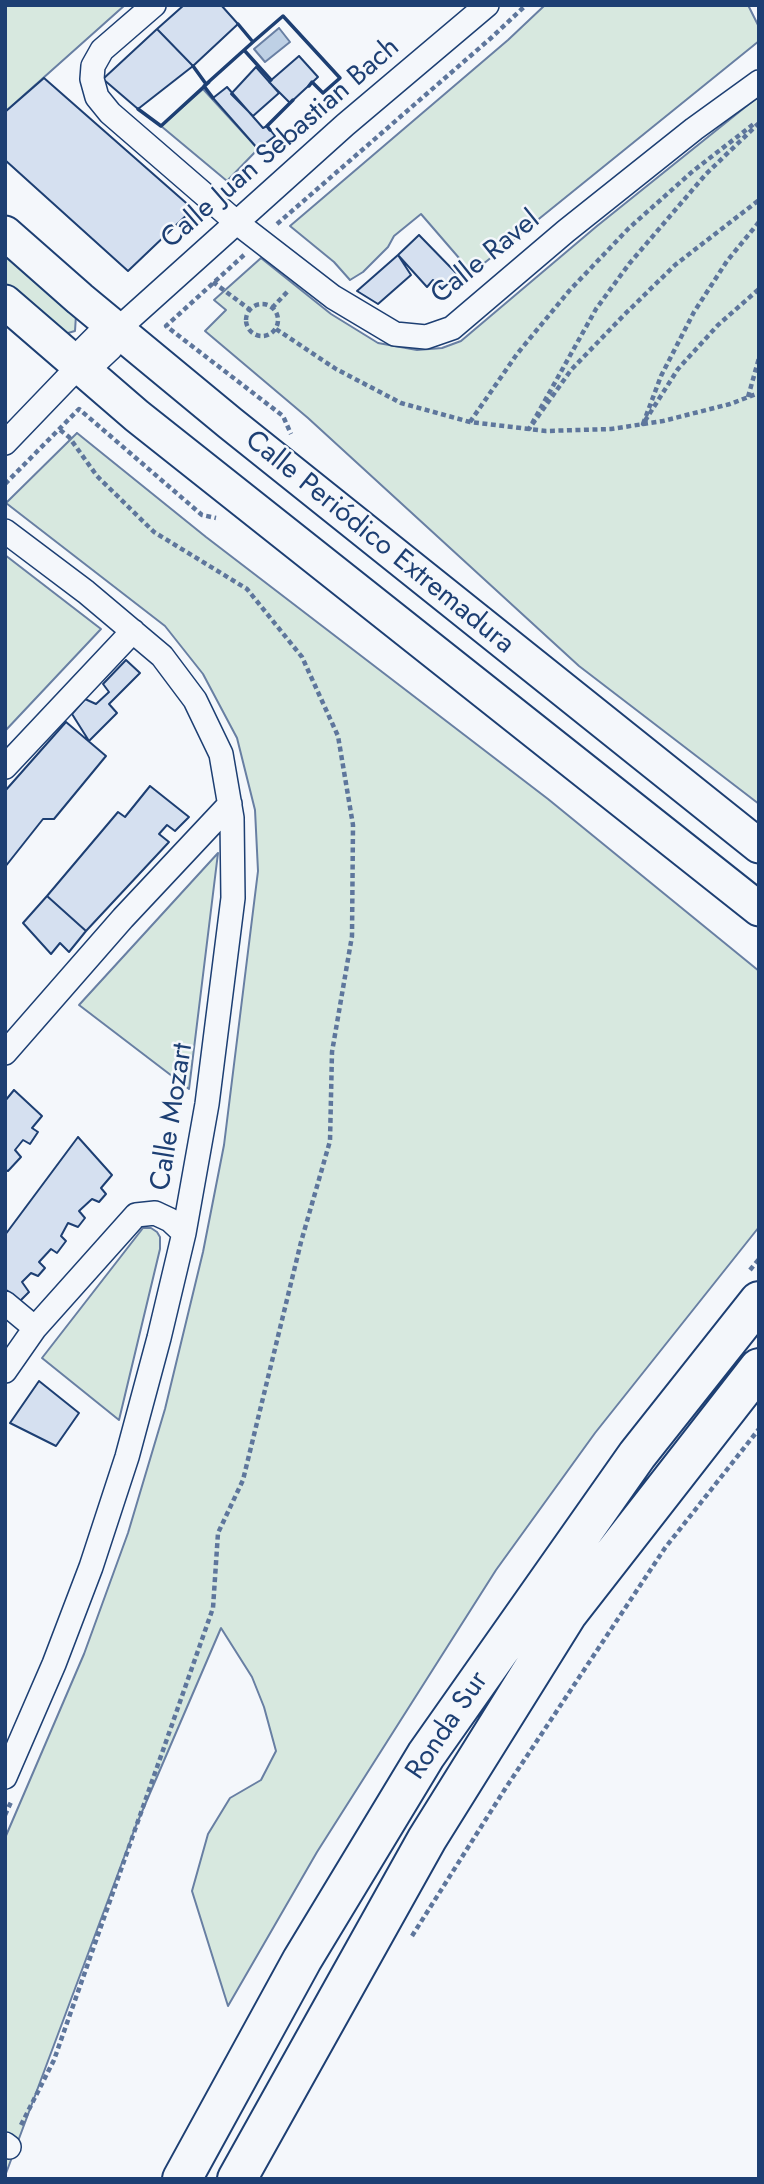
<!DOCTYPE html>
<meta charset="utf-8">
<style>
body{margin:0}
#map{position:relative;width:764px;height:2184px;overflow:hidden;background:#f4f7fb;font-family:Jost,sans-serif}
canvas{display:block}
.frame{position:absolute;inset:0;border:7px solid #1d3f73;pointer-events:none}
</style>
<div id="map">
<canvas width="764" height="2184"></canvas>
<div class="frame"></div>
</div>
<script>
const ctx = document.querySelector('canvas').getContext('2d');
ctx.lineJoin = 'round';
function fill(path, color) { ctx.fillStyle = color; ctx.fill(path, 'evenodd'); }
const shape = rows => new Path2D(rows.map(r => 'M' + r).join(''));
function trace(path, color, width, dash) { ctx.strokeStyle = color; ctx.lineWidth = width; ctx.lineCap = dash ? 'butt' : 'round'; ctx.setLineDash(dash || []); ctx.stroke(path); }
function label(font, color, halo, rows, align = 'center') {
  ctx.font = font + ' Jost,sans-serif'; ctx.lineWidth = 5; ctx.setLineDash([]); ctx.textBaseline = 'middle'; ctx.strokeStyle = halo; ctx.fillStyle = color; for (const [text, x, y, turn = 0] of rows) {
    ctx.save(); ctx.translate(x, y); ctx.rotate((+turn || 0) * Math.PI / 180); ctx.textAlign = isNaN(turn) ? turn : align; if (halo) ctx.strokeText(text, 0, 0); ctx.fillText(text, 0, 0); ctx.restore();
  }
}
const green = shape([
 [5,5,125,5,5,112,5,5],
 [545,5,748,5,759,27,759,41,472,273,421,214,394,236,388,247,363,272,350,280,334,262,290,226,508,40,545,5],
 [203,89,258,149,227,181,161,126,203,89],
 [759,96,759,804,579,666,308,418,205,331,226,310,214,300,261,258,331,314,378,343,417,350,442,348,461,341,597,226,759,96],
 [5,250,76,315,75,331,61,335,5,284,5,250],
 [77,433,206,537,548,799,759,971,759,1227,595,1433,496,1570,317,1852,228,2006,192,1891,208,1834,230,1798,261,1780,276,1751,264,1707,252,1677,221,1628,135,1828,5,2176,5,1838,84,1654,128,1533,165,1409,203,1252,224,1145,258,871,255,810,237,738,203,674,165,626,6,503,77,433],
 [5,555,101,629,5,731,5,555],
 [218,853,189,1089,79,1005,218,853],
 [143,1228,151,1228,157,1232,160,1237,160,1249,119,1420,42,1358,143,1228]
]);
const water = shape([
 [279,28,290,42,265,62,254,49,279,28]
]);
const building = shape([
 [184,5,221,5,238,24,193,66,157,29,184,5],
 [157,29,193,66,138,109,103,79,157,29],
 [299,56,318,77,290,103,269,82,299,56],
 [256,67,279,93,253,116,231,94,256,67],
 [44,78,193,209,128,271,5,160,5,112,44,78],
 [227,87,263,128,267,126,275,136,258,149,213,98,227,87],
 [419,235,458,275,442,289,433,280,427,287,398,255,419,235],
 [398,255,411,275,378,304,357,291,398,255],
 [126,660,140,673,109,704,117,713,89,741,72,714,85,699,96,704,109,692,103,684,126,660],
 [66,722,106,756,54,819,43,819,5,867,5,791,66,722],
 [150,786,189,817,175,831,167,825,159,834,169,842,86,931,47,896,118,812,125,817,150,786],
 [47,896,86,931,69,952,60,943,51,954,23,923,47,896],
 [14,1090,42,1116,32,1128,38,1132,30,1144,23,1140,15,1150,21,1157,8,1171,5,1170,5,1101,14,1090],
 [78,1137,112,1175,101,1188,106,1194,99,1202,92,1199,79,1211,85,1218,78,1227,68,1223,61,1236,66,1241,57,1253,51,1249,39,1262,45,1268,38,1276,31,1273,22,1282,29,1292,20,1301,5,1289,5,1235,78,1137],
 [39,1381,79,1413,56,1446,10,1423,39,1381]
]);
const path = shape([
 [759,123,706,174,629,264,596,309,529,429,571,370,624,315,675,265,759,200],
 [759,222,727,261,694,312,661,376,643,424,678,369,718,325,759,289],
 [277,224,491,38,526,5],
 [244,255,166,326,283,416,291,434],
 [213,282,249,309],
 '246 320a16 16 0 1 1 32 0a16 16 0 1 1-32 0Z',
 [272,308,288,291],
 [276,329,336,369,401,403,470,422,546,431,611,429,663,421,730,404,759,393],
 [748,397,759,358],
 [470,422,517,354,569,291,629,228,693,171,755,123],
 [5,484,79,409,202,515,216,518],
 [750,1270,759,1259],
 [5,1815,12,1800],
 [412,1936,505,1789,665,1548,759,1429],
 [21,2125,54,2060,213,1608,218,1533,243,1480,301,1242,330,1141,332,1052,352,936,353,825,338,736,302,657,247,589,154,532,97,476,69,437,59,429]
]);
const street = shape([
 [154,5,102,50,93,66,92,79,97,97,110,113,236,222,333,297,395,334,426,337,452,328,566,231,694,129,759,82],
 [78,367,95,363,111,348,117,330],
 [5,443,78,367,84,349,97,336,117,330,345,125,487,5],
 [5,531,86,592,162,656,195,700,221,754,232,818,233,898,207,1104,184,1233,159,1338,127,1457,91,1567,54,1664,5,1777],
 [5,767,133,631],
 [5,1053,123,918,230,804],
 [5,1303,35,1328],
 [5,1371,35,1328,136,1215,155,1213,170,1220,184,1233],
 [5,2144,9,2147]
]);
const secondary = shape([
 [5,233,80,299,230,423,759,846],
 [5,302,137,416,759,909]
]);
const highway = shape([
 [182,2179,302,1960,426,1755,637,1455,759,1301],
 [237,2179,427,1839,568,1613,759,1368]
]);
const wall = shape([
 [238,24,253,42,283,16,340,78,323,93,312,82,309,86],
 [244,50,271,80],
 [193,66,206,84],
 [213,98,204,86,253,42],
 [138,109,161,126,209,82],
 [270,130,267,126,293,100]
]);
const streetNames = [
 ["Calle Juan Sebastian Bach",281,144,-41],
 ["Calle Ravel",486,258,-39],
 ["Calle Periódico Extremadura",379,543,39],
 ["Calle Mozart",173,1117,-81],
 ["Ronda Sur",448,1726,-56]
];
fill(green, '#d7e8df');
trace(green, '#687fa3', 2);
fill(water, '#bed0e5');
trace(water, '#687fa3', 2);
fill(building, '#d5e0f0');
trace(building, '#1d3f73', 2);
trace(street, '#1d3f73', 26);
trace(secondary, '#1d3f73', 37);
trace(highway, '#1d3f73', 42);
trace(path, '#5e769c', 4.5, [5, 3.5]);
trace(street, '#f4f7fb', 23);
trace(secondary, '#f4f7fb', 33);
trace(highway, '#f4f7fb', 38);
trace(wall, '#1d3f73', 3.5);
label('28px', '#1d3f73', '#f4f7fb', streetNames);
</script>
